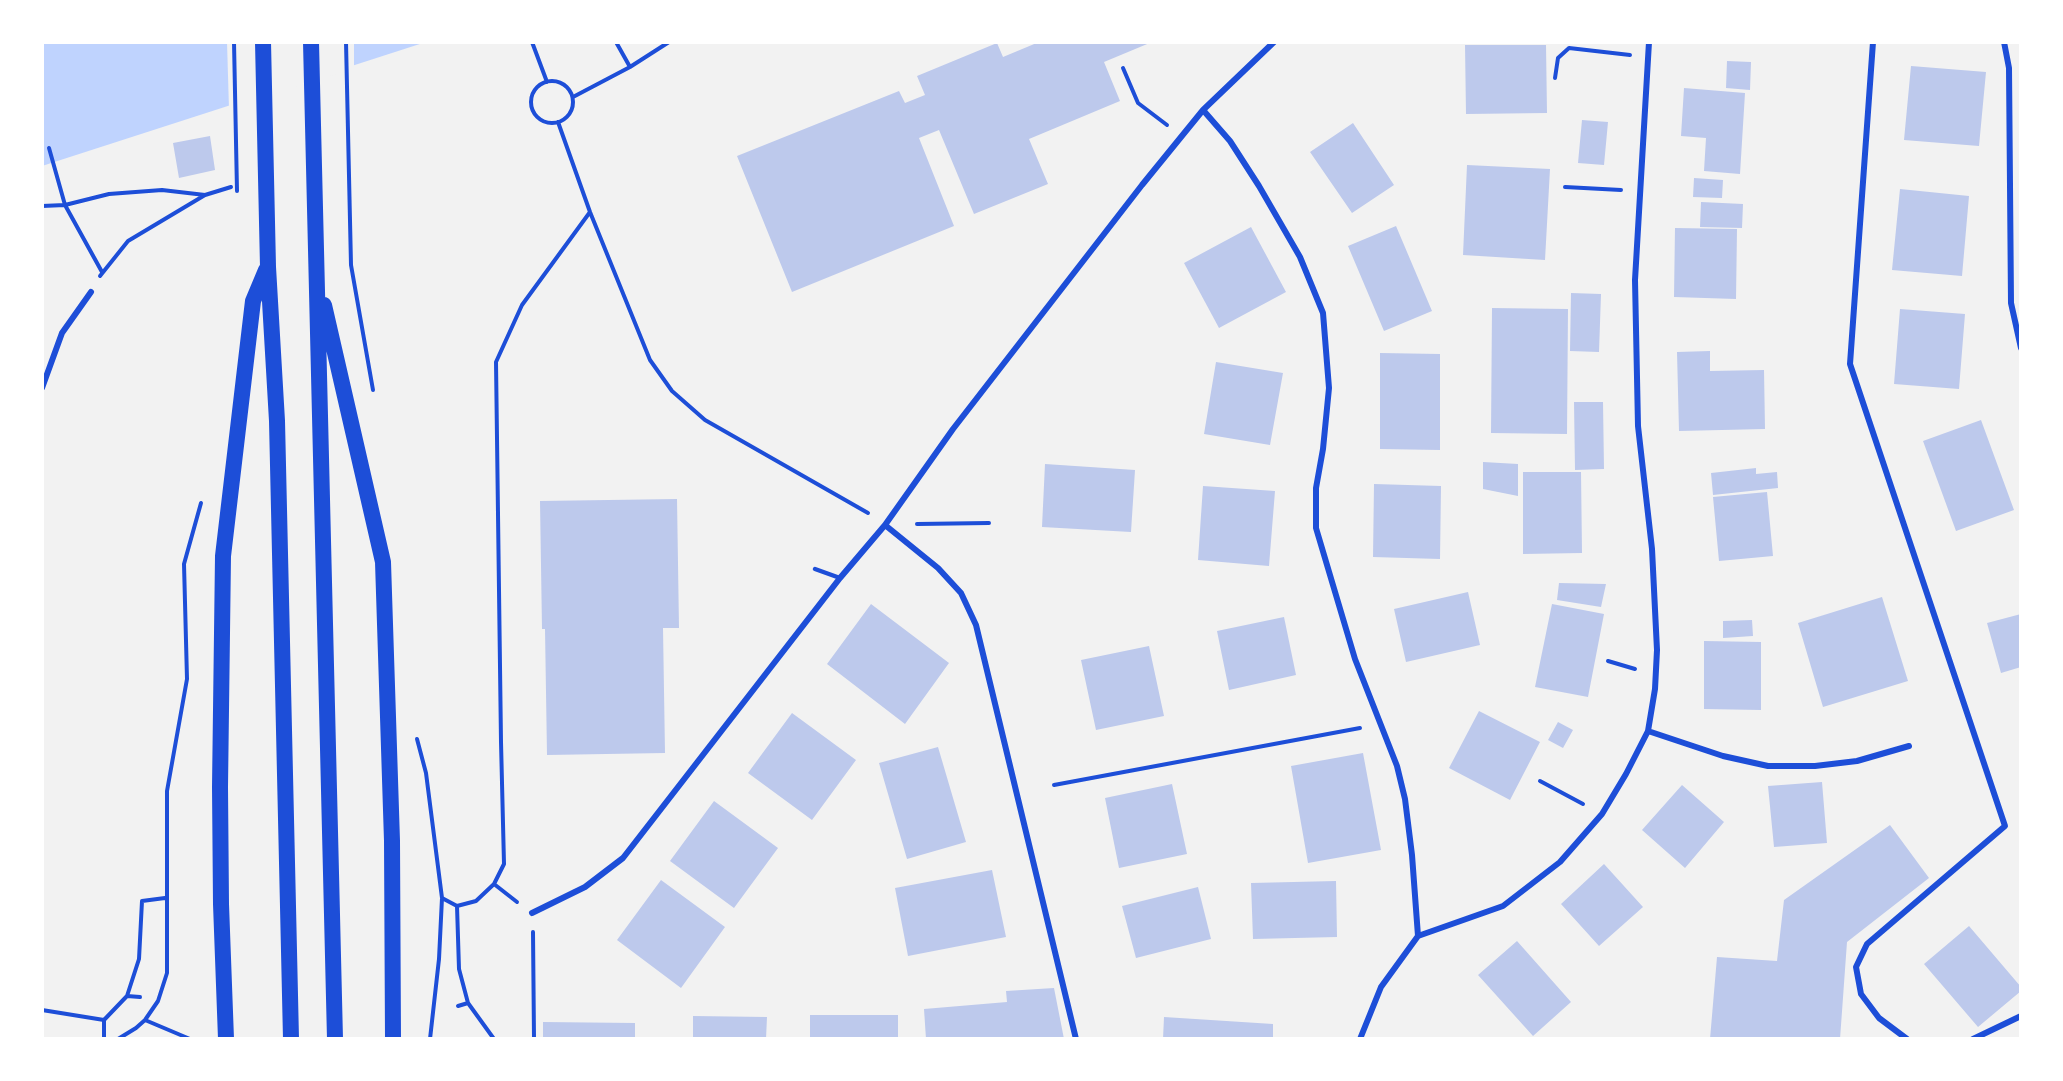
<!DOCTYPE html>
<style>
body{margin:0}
#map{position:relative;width:2063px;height:1081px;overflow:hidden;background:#f2f2f2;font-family:Jost,sans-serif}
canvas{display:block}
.frame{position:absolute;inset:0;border:44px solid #fff;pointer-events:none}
</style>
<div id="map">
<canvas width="2063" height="1081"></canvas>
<div class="frame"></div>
</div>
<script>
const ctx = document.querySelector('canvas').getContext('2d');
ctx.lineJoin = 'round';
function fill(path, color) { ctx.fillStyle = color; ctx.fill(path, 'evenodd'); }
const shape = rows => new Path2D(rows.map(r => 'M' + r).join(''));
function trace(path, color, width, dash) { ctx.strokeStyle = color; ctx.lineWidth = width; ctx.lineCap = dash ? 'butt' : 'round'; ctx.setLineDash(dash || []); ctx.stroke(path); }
const water = shape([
 [42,42,426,42,42,166]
]);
const pier = shape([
 [227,42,354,42,354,68,229,109]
]);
const building = shape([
 [1039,42,1152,42,1104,62,1120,101,1029,139,1048,184,974,214,939,130,919,138,954,226,792,292,737,156,899,91,905,103,925,95,917,76,997,43,1003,57],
 [1465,45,1546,45,1547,113,1466,114],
 [1727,61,1751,62,1750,90,1726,88],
 [1911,66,1986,72,1979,146,1904,140],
 [1684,88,1745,93,1740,174,1704,171,1706,138,1681,136],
 [1582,120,1608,122,1604,165,1578,163],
 [1353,123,1394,185,1352,213,1310,152],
 [210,136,215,170,179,178,173,143],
 [1467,165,1550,169,1545,260,1463,255],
 [1694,178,1723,180,1722,198,1693,197],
 [1900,189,1969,196,1962,276,1892,270],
 [1701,202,1743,204,1742,228,1700,227],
 [1396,226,1432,311,1384,331,1348,246],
 [1251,227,1286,292,1219,328,1184,263],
 [1675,228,1737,229,1736,299,1674,297],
 [1571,293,1601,294,1599,352,1570,351],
 [1492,308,1568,309,1567,434,1491,433],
 [1900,309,1965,314,1959,389,1894,384],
 [1710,351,1710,371,1764,370,1765,429,1679,431,1677,352],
 [1380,353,1440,354,1440,450,1380,449],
 [1216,362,1283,373,1270,445,1204,434],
 [1574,402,1603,402,1604,469,1575,470],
 [1981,420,2014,510,1956,531,1923,441],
 [1483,462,1518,464,1518,496,1483,489],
 [1045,464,1135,470,1131,532,1042,527],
 [1756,468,1756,474,1777,472,1778,488,1713,495,1711,473],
 [1523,472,1581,472,1582,553,1523,554],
 [1374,484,1441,486,1440,559,1373,557],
 [1203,486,1275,491,1269,566,1198,560],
 [1767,492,1773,556,1719,561,1713,497],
 [677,499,679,628,663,628,665,753,547,755,545,629,542,629,540,501],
 [1559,583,1606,584,1601,607,1557,600],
 [1468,592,1480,645,1406,662,1394,609],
 [1882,597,1908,681,1823,707,1798,623],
 [871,604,949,663,905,724,827,664],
 [1552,604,1604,614,1588,697,1535,687],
 [2021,614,2021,667,2001,673,1987,623],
 [1284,617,1296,675,1229,690,1217,631],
 [1752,620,1753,636,1723,638,1723,621],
 [1704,641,1761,642,1761,710,1704,709],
 [1149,646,1164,716,1096,730,1081,660],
 [1479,711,1540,742,1510,800,1449,768],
 [792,713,856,760,812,820,748,773],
 [1558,722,1573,730,1563,748,1548,740],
 [938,747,966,842,907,859,879,763],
 [1363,753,1381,850,1308,863,1291,766],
 [1822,782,1827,843,1774,847,1768,786],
 [1172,784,1187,854,1119,868,1105,798],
 [1682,785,1724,822,1685,868,1642,830],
 [714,801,778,848,734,908,670,861],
 [1890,825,1929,878,1847,942,1840,1039,1710,1039,1717,957,1777,961,1784,900],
 [1604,864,1643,907,1599,946,1561,904],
 [992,870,1006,937,908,956,895,888],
 [661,880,725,927,681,988,617,940],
 [1336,881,1337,937,1253,939,1251,883],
 [1198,887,1211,939,1136,958,1122,906],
 [1969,926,2021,987,2021,991,1978,1027,1924,964],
 [1517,941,1571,1002,1533,1036,1478,975],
 [1054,988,1064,1039,926,1039,924,1009,1007,1002,1006,991],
 [810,1015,898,1015,898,1039,810,1039],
 [693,1016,767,1017,766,1039,693,1039],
 [1164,1017,1273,1024,1273,1039,1163,1039],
 [543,1022,635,1023,635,1039,543,1039]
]);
const path = shape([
 [234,42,237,191],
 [346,42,351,265,373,390],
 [532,42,547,82],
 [616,42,630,67],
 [1123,68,1138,103,1167,125],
 [1555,78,1558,58,1569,48,1630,55],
 '531 102a21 21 0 1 1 42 0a21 21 0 1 1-42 0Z',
 [573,97,630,67,669,42],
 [558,122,590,212,650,360,672,391,705,420,868,513],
 [49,148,65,205,102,272],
 [1565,187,1621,190],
 [42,206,65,205,109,194,162,190,205,195],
 [100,276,128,241,205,195,231,187],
 [917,524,989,523],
 [1608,661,1635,669],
 [417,739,426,773,442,898,439,959,430,1039],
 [1540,781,1583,804],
 [1054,785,1360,728],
 [494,884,517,902],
 [442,898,457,906,476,901,494,884,504,864,501,742,496,362,522,305,590,212],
 [457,906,459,969,468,1003,494,1039],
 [533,932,534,1039],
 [127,996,140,997],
 [458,1006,468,1003],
 [42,1010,104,1020],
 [145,1020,190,1039],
 [104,1039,104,1020,127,996,139,959,142,901,165,898],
 [118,1039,136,1028,145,1020,158,1001,167,973,167,791,187,679,184,564,201,503]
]);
const service = shape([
 [815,569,840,578]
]);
const minor = shape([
 [1873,42,1850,364,2005,826,1867,944,1856,967,1861,994,1879,1018,1907,1039],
 [2004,42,2009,68,2011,303,2021,348],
 [1203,110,1230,141,1259,186,1300,257,1323,313,1329,388,1323,449,1316,488,1316,528,1355,659,1397,766,1405,799,1412,855,1418,936],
 [42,388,62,333,91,292],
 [885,525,938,568,961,593,976,625,1076,1039],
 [1648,731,1723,756,1768,766,1815,766,1857,761,1909,746],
 [532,913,585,887,623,858,840,578,885,525,953,429,1142,185,1203,110,1274,42],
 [1360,1039,1381,987,1418,936,1503,906,1560,862,1602,814,1626,774,1648,731,1655,689,1657,650,1652,549,1638,426,1635,280,1649,42],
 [1973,1039,2021,1016]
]);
const trunk = shape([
 [263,42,268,267,277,421,291,1039],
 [311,42,335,1039],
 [324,305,383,562,392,841,393,1039],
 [226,1039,221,904,220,787,223,556,253,301,266,270]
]);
fill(water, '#bfd3fe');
fill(pier, '#f2f2f2');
fill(building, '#bdc9ec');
trace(path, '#1d4ed8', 4);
trace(service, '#1d4ed8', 4.5);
trace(minor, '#1d4ed8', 6);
trace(trunk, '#1d4ed8', 16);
</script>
